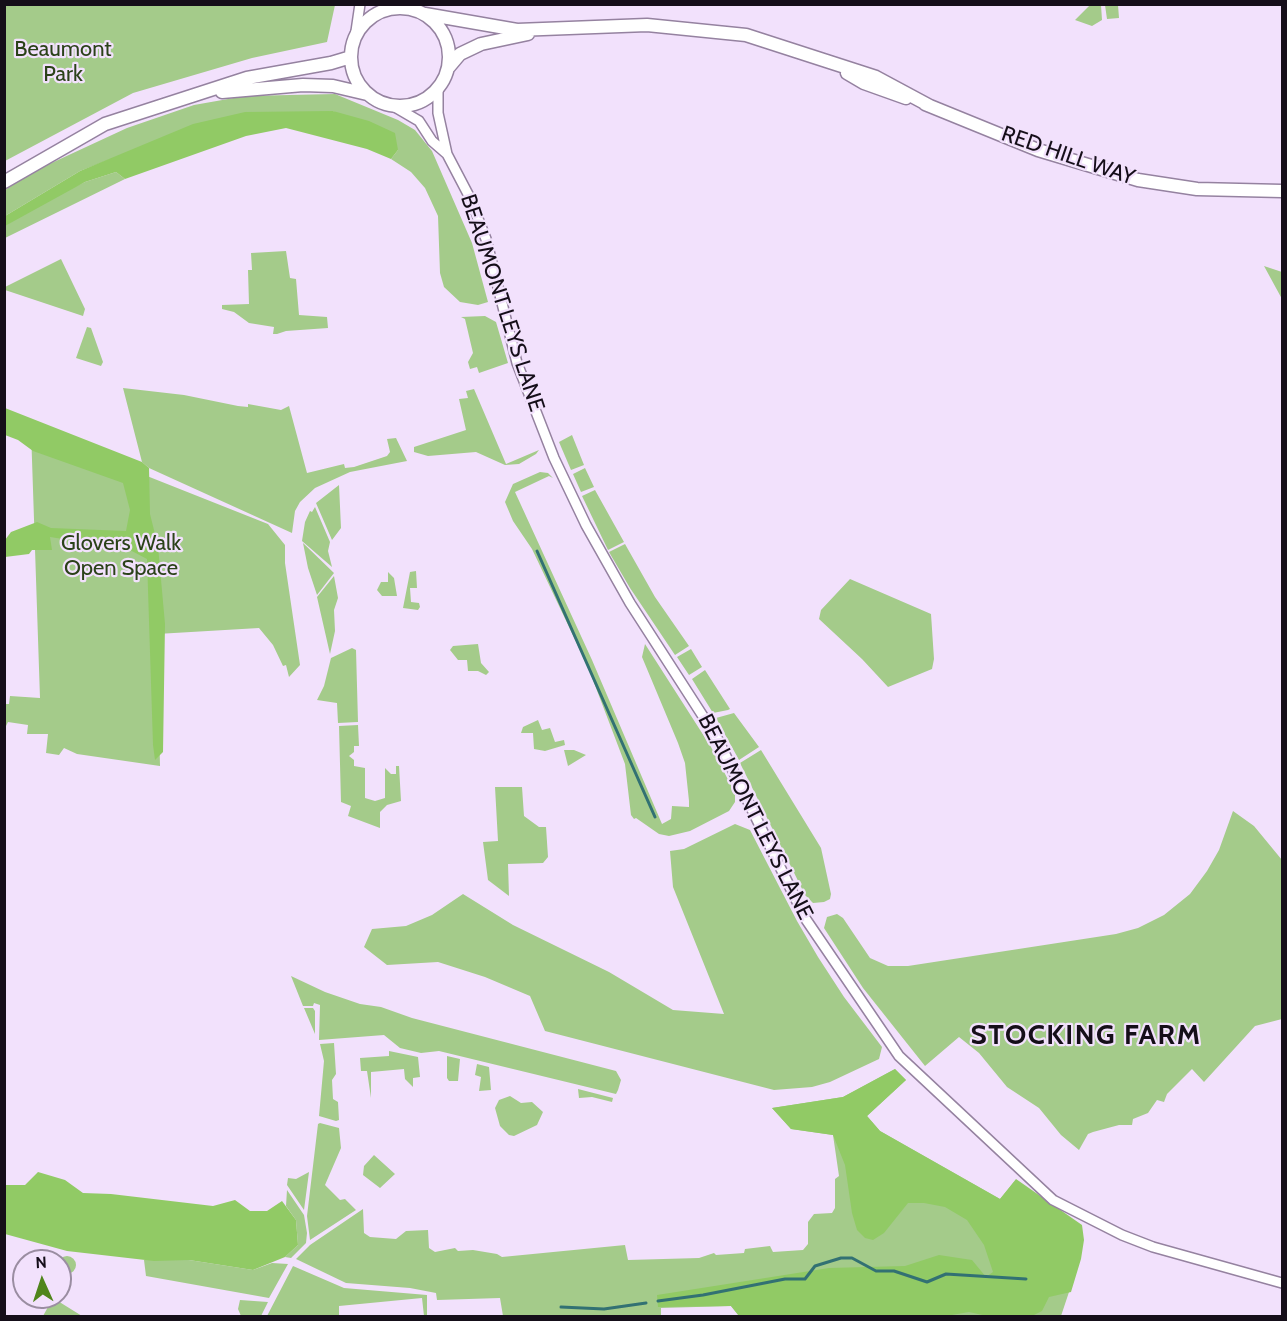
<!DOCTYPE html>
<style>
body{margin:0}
#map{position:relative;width:1287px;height:1321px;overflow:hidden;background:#f2e1fc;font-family:Cabin,sans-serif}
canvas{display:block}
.frame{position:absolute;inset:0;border:6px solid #150e19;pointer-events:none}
.north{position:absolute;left:12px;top:1249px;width:60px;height:60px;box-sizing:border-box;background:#f2e1fc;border:2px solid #9a8da1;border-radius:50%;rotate:357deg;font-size:16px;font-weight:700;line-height:24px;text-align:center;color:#150e19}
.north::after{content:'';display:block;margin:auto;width:21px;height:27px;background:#50851c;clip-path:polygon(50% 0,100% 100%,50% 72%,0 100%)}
</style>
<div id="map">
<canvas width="1287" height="1321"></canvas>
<div class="frame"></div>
<div class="north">N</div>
</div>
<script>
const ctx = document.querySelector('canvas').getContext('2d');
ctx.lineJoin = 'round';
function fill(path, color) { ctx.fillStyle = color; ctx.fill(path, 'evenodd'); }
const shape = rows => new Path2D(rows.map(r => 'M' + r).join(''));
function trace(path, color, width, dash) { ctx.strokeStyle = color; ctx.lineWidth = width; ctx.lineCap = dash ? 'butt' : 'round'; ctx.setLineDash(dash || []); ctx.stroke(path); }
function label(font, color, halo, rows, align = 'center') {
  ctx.font = font + ' Cabin,sans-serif'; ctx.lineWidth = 4.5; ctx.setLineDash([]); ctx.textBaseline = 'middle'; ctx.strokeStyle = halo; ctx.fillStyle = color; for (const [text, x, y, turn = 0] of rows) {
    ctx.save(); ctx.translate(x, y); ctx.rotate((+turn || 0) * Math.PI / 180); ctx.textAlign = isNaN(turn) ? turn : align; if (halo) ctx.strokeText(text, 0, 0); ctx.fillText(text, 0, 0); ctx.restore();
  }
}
const green = shape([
 [5,4,335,4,335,5,327,42,252,58,133,93,5,161],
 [1090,5,1101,5,1102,20,1092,26,1075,20],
 [1105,5,1118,5,1119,18,1107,19],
 [335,94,398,120,415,130,432,151,472,243,488,302,478,305,460,302,444,287,440,273,438,216,425,188,411,172,391,159,398,150,333,111,129,152,80,171,5,216,5,190,30,173,127,128,194,105,245,96],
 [116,172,125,179,5,238,4,226,55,196,85,182],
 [286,251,290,278,296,279,299,315,327,317,328,328,286,331,277,334,273,334,274,327,249,323,234,312,222,309,222,305,249,304,248,270,252,270,251,253],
 [61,259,85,309,83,316,5,290,5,287],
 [1264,266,1282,272,1282,299],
 [485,316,496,322,508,363,479,373,477,367,470,369,468,362,473,353,465,319,461,317],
 [87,327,91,328,103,362,101,366,76,358],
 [123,388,184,395,238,406,248,407,248,404,281,410,289,406,307,473,344,464,345,468,354,467,387,456,390,452,387,439,396,438,407,461,350,472,315,488,300,502,295,511,292,533,149,468,142,462],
 [474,389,506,464,539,450,536,454,519,464,505,465,476,452,428,456,414,452,414,447,466,430,459,399,468,398,466,391],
 [31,430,268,524,285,545,285,563,300,665,289,677,286,665,283,666,273,645,259,628,157,634,160,766,77,754,64,748,59,755,46,753,48,734,27,734,28,725,8,722,6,726,4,704,9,704,10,696,40,698],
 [572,435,584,465,571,470,559,442],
 [585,468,594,487,581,492,573,474],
 [540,472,548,473,553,478,549,476,515,492,592,660,662,824,671,819,672,806,689,807,689,801,685,763,678,743,642,657,645,644,711,747,735,793,735,802,729,811,690,831,669,836,659,834,636,818,634,819,631,815,625,764,588,667,532,549,513,521,505,502,513,484],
 [339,485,341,528,332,540,316,503],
 [595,490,624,542,608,550,582,496],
 [315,507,330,542,328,551,332,567,302,541,305,522,310,511,312,512],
 [303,543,334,573,317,595,308,568],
 [625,544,655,597,689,646,675,655,630,588,609,552],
 [416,571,417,588,410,588,411,602,419,603,420,607,418,610,403,608,410,572],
 [388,572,394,578,397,596,382,596,377,590,381,582,388,582],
 [334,576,338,598,334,610,335,631,330,654,317,597],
 [850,579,931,614,934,659,932,669,888,687,862,659,819,619,821,610],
 [478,644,481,663,489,672,486,675,478,671,468,671,467,660,458,660,450,650,453,646],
 [352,648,356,650,358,722,338,723,337,703,317,700,324,686,331,658],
 [691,649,702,667,689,675,677,657],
 [705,670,730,709,728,710,713,713,692,679],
 [734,713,759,747,739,760,716,718],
 [538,720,542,730,550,728,555,742,564,740,565,745,545,751,534,749,533,733,521,733,523,727],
 [358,725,359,746,354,746,354,752,349,756,354,760,354,766,365,768,365,798,375,801,385,798,385,768,391,774,396,774,396,766,399,766,401,801,387,805,380,812,380,828,348,816,351,806,341,802,339,726],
 [564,750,574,750,586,755,568,766],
 [761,750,821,848,831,894,830,899,824,902,813,903,805,895,740,763],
 [495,787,522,787,524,816,539,827,546,827,548,857,543,863,508,864,509,896,488,880,483,842,498,841],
 [1233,811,1254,826,1282,860,1282,1019,1255,1026,1204,1082,1192,1069,1167,1094,1164,1102,1157,1100,1148,1113,1133,1119,1132,1125,1119,1125,1093,1132,1088,1134,1079,1150,1061,1135,1039,1108,1007,1087,979,1053,959,1037,925,1066,863,988,824,928,827,917,837,914,843,918,870,958,888,966,908,966,1116,934,1138,928,1164,915,1190,894,1207,871,1219,850],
 [735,824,750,830,797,921,818,957,844,997,882,1047,879,1059,830,1082,812,1087,774,1090,545,1031,530,996,485,977,438,962,387,965,364,947,372,929,406,926,432,915,463,894,513,925,609,972,673,1010,724,1014,673,887,670,851,684,849],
 [291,976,325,992,360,1004,381,1007,412,1018,616,1071,621,1080,618,1090,616,1094,439,1051,421,1053,400,1048,384,1035,319,1040,320,1005,314,1003,313,1006,303,1006],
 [304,1008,313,1008,315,1011,315,1034],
 [334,1043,336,1074,332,1080,333,1099,338,1102,339,1120,336,1121,319,1116,324,1061,320,1044],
 [389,1051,418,1057,420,1077,413,1078,413,1087,405,1079,404,1069,371,1072,371,1098,367,1071,361,1071,360,1058,389,1056],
 [447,1056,460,1059,458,1081,449,1081,447,1078],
 [477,1064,489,1067,491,1090,479,1091,481,1077,475,1075],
 [895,1069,906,1080,867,1116,880,1131,1000,1199,1014,1182,1069,1292,1061,1316,739,1316,731,1306,661,1308,661,1316,503,1316,500,1298,437,1300,436,1293,410,1288,346,1283,296,1259,310,1245,363,1209,364,1233,370,1237,396,1239,406,1231,428,1230,429,1248,435,1252,455,1248,458,1251,473,1250,497,1254,502,1257,625,1245,628,1260,699,1258,714,1253,716,1255,744,1253,745,1249,770,1246,773,1252,803,1250,808,1244,808,1222,814,1214,832,1213,835,1208,835,1179,839,1176,833,1135,791,1129,772,1108,843,1097],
 [578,1089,613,1098,612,1102,592,1097,579,1098],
 [510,1096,521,1103,532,1102,543,1112,537,1125,514,1136,509,1135,500,1126,495,1108,499,1100],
 [320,1123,339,1128,341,1148,325,1185,340,1200,345,1199,356,1210,310,1240,307,1216,318,1124],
 [374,1155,395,1174,380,1188,363,1175,364,1166],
 [309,1172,304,1210,287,1185,288,1178,296,1179],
 [287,1190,304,1215,307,1233,306,1243,291,1258,285,1257,298,1245,296,1220,286,1206],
 '58 1265a9 9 0 1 1 18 0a9 9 0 1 1-18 0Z',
 [144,1260,189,1260,253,1270,272,1263,288,1264,269,1298,146,1276],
 [293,1266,344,1288,427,1295,427,1316,424,1316,422,1298,339,1306,339,1316,267,1316],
 [53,1298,82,1316,43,1316],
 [240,1300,268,1302,261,1316,241,1316,238,1309]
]);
const forest = shape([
 [333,111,369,121,395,133,398,150,391,159,367,149,286,128,246,136,125,179,116,172,85,182,5,226,5,216,80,171,193,124,245,112],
 [5,408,142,462,149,468,150,514,158,546,165,624,163,752,155,760,153,745,147,559,128,549,50,537,52,550,32,550,29,554,5,557,5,540,11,532,37,522,51,528,126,531,130,510,123,483,33,451,18,440,5,435],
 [895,1069,906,1080,867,1116,880,1131,1000,1199,1016,1179,1082,1225,1084,1240,1081,1259,1071,1292,1049,1297,1042,1311,1032,1316,987,1316,969,1312,946,1316,739,1316,731,1306,658,1307,657,1295,829,1268,905,1266,939,1255,972,1260,986,1277,993,1272,984,1245,967,1220,945,1207,924,1203,908,1203,884,1233,873,1240,865,1238,857,1230,852,1213,845,1165,833,1135,791,1129,772,1108,843,1097],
 [38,1172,65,1180,83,1193,111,1194,213,1206,235,1200,250,1211,267,1211,282,1201,296,1220,298,1245,285,1257,253,1270,189,1260,154,1261,67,1251,5,1234,5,1185,25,1185]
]);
const stream = shape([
 [537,551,655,817],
 [658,1301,703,1295,785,1279,805,1279,815,1266,841,1258,852,1258,876,1271,894,1271,927,1282,946,1274,1026,1279],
 [561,1307,604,1309,646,1303]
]);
const tertiary = shape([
 [405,4,411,9],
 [355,38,360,4],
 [438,90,438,113,447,154,469,196,486,239,517,363,554,458,586,525,630,603,717,738,805,918,899,1056,1053,1200,1122,1235,1153,1247,1282,1283],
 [395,107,419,121,432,141,447,154]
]);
const trunk = shape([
 '351 57a49 49 0 1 1 98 0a49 49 0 1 1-98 0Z',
 [425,14,517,30,647,25,746,35,876,77,930,106],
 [449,67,460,54,481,44,528,34],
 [847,73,864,83,906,98],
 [222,92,303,85,333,86,367,94],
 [925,104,1038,150,1138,180,1197,189,1282,191],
 [4,182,105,124,247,78,331,63,351,57]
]);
const parkNames = [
 ["Beaumont",63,50],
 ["Park",63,75],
 ["Glovers Walk",121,544],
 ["Open Space",121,569]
];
const streetNames = [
 ["RED HILL WAY",1068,156,19],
 ["BEAUMONT LEYS LANE",502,303,72],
 ["BEAUMONT LEYS LANE",755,817,63]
];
const districtNames = [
 ["STOCKING FARM",1086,1036]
];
fill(green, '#a4cb8a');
fill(forest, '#91ca65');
trace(stream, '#327173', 3);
trace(tertiary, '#9582a0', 12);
trace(trunk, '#9582a0', 15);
trace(tertiary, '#fff', 9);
trace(trunk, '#fff', 12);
label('22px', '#2b4219', '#f2e1fc', parkNames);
label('22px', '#150e19', '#f2e1fc', streetNames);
ctx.letterSpacing = '1.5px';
label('bold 28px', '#150e19', '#f2e1fc', districtNames);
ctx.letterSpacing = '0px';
</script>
